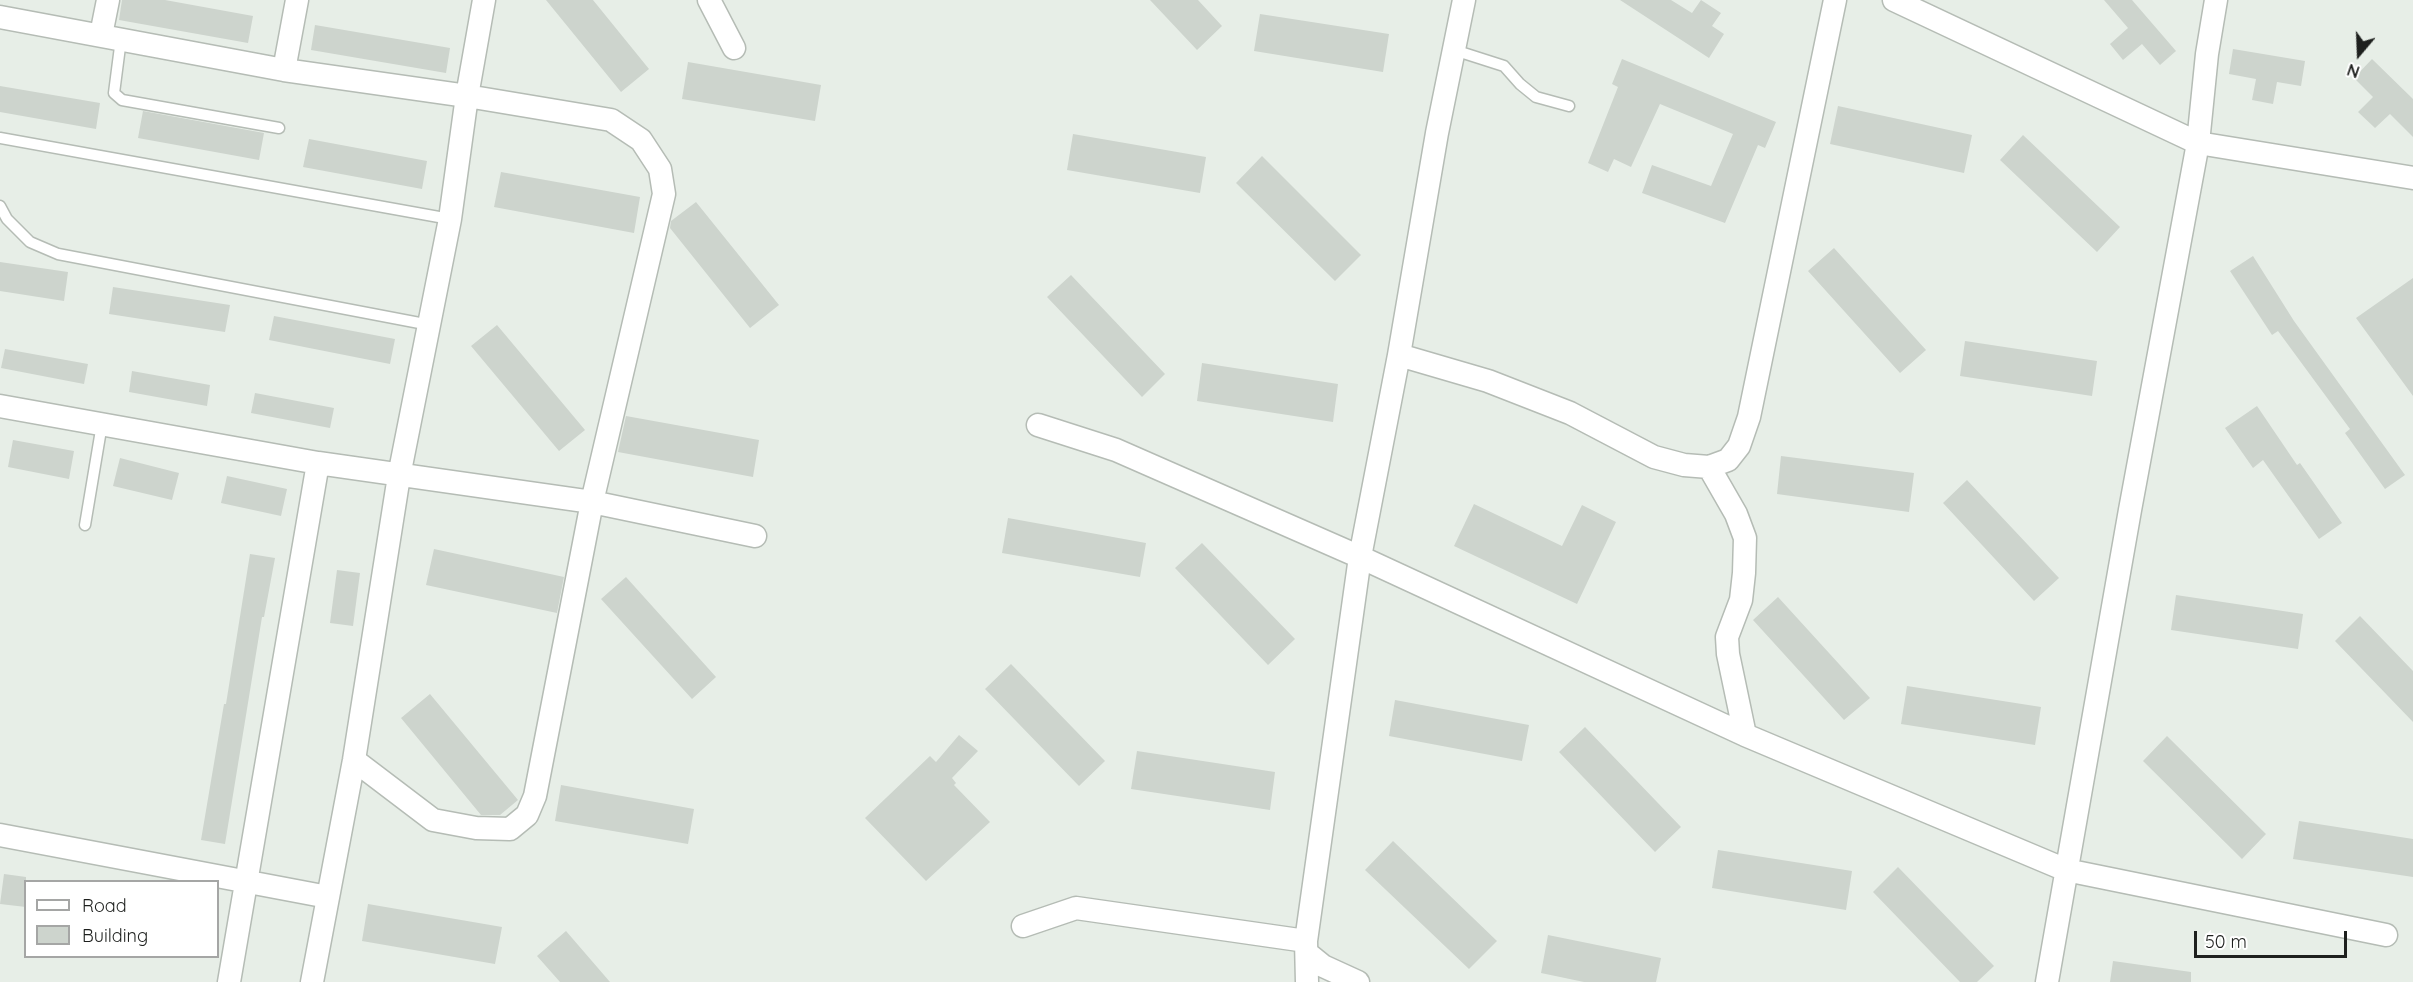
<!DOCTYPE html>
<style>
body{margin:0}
#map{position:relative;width:2413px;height:982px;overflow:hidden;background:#e7eee7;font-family:Quicksand,sans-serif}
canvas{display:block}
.legend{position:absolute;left:24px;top:880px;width:195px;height:78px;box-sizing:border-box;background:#fff;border:2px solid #a5a6a5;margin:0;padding:8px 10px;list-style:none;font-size:18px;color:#1e201e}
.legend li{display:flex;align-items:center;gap:12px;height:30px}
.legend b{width:30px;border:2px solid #a5a6a5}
.north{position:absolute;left:2329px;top:24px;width:60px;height:60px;-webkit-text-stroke:4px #fff;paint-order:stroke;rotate:199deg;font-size:16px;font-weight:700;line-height:24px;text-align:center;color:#1e201e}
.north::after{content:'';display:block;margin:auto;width:21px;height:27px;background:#1e201e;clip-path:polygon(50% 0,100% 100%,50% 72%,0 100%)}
.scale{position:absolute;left:2194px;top:931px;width:153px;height:27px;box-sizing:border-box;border:3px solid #1e201e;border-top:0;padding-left:8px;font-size:18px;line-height:21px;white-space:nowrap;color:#1e201e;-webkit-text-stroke:4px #fff;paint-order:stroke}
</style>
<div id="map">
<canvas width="2413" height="982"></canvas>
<ul class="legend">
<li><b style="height:8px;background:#fff"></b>Road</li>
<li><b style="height:16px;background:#cdd4cd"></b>Building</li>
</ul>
<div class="north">N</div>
<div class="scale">50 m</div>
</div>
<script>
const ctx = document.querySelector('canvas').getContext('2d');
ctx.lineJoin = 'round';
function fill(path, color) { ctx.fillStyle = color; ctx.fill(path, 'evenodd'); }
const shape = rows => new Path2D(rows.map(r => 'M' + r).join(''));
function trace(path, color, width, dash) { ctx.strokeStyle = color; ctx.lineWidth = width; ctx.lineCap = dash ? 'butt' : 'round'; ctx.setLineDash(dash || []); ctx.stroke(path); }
const building = shape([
 [122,0,165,0,253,16,248,43,119,20],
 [546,0,593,0,649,69,621,92],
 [1150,0,1198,0,1222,26,1197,50],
 [1620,0,1671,0,1692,13,1701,0,1721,13,1712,26,1724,34,1709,58],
 [2104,0,2132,0,2176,51,2160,65,2142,44,2123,60,2110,44,2128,28],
 [1260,14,1389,34,1383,72,1254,51],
 [315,25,450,48,446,73,311,50],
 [2233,49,2305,61,2301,86,2277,82,2273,104,2252,100,2256,79,2229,74],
 [1622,59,1776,122,1765,148,1758,145,1725,223,1642,193,1652,165,1711,186,1733,134,1660,104,1631,167,1614,159,1608,172,1588,163,1618,87,1612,84],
 [2372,59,2413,99,2413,137,2390,114,2375,128,2358,112,2373,97,2354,78],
 [688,62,821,85,815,121,682,99],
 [0,86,100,103,96,129,0,112],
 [1838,106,1972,135,1964,173,1830,144],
 [143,111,264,133,259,160,138,138],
 [1073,134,1206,157,1200,193,1067,170],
 [2023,135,2120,227,2097,252,2000,160],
 [309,139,427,161,422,189,303,167],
 [1262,156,1361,255,1335,281,1236,183],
 [501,172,640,197,634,233,494,207],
 [696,202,779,305,750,328,670,228,671,221],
 [1834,248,1926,350,1900,373,1808,271],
 [2253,256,2294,321,2405,475,2385,489,2345,433,2350,429,2278,331,2272,335,2230,271],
 [0,262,68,272,64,301,0,291],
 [1071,275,1165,374,1142,397,1047,297],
 [2413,278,2413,396,2356,318],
 [113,287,230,305,225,332,109,314],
 [274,316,395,339,390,364,269,340],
 [497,325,585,430,559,451,471,346],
 [1965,341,2097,361,2092,396,1960,376],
 [5,349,88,364,84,384,1,368],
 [1202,363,1338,384,1333,422,1197,401],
 [132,371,210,385,207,406,129,392],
 [255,393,334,408,330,428,251,413],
 [2257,406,2297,465,2300,463,2342,523,2319,539,2263,460,2253,468,2225,428],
 [626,416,759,440,753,477,618,452],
 [13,440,74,451,69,479,8,467],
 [1781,456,1914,473,1909,512,1777,494],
 [120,458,179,473,172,500,113,486],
 [227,476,287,489,281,516,221,503],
 [1967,480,2059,578,2034,601,1943,503],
 [1474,504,1562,546,1582,505,1616,522,1577,604,1454,546],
 [1008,518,1146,543,1140,577,1002,553],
 [1202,543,1295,639,1268,665,1175,568],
 [434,549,564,577,557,613,426,585],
 [250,554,275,558,264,617,262,617,225,844,201,840,224,704,226,704],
 [337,570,360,573,353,626,330,623],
 [626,577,716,677,692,699,601,599],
 [2176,595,2303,614,2298,649,2171,630],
 [1778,597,1870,698,1844,720,1753,620],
 [2360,616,2413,671,2413,722,2335,641],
 [1011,664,1105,761,1079,786,985,689],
 [1907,686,2041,707,2035,745,1901,724],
 [430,694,518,800,500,815,481,815,401,718],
 [1395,700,1529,725,1522,761,1389,736],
 [1585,727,1681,827,1655,852,1559,752],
 [959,735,978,751,952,778,956,783,954,785,990,822,926,881,865,818,930,756,936,762],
 [2167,736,2266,834,2242,859,2143,761],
 [1137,751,1275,772,1270,810,1131,789],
 [561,785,694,809,688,844,555,821],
 [2299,821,2413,839,2413,877,2293,859],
 [1393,841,1497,941,1469,969,1365,870],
 [1718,850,1852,871,1846,910,1712,888],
 [1898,867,1994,966,1977,982,1960,982,1873,892],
 [4,874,26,877,26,907,0,904],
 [368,904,502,927,495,964,362,941],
 [566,931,610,982,560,982,537,956],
 [1548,935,1661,958,1656,982,1584,982,1541,973],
 [2113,961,2191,972,2191,982,2110,982]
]);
const lane = shape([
 [121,39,114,93,122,100,279,128],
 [1454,50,1504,66,1520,84,1536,97,1569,106],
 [0,138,450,219],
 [0,206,7,219,30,242,58,254,430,325],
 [85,525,102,424]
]);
const street = shape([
 [709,0,734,48],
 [1894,0,2198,143,2413,178],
 [0,17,284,70,467,96,611,120,641,140,660,169,664,194,592,502,535,796,527,815,510,829,476,828,433,820,354,760],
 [101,35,108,0],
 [284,70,297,0],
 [1399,355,1488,381,1570,413,1654,457,1684,465,1709,467,1728,460,1739,446,1749,417,1835,0],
 [0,406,318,463,592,502,755,536],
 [1038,425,1116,450,1360,557,1745,735,2066,870,2386,935],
 [1709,467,1736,514,1745,538,1744,573,1741,600,1727,637,1728,654,1745,735],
 [0,835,328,897],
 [1023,926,1076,908,1306,941],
 [1307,953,1323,966,1358,982],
 [229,982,318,463],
 [312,982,354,760,399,476,450,219,467,96,484,0],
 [1307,982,1306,941,1360,557,1399,355,1437,133,1464,0],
 [2047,982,2130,510,2198,143,2207,54,2216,0]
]);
fill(building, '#cdd4cd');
trace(lane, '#b5bcb5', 13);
trace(street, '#b5bcb5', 25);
trace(lane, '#fff', 10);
trace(street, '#fff', 22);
</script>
